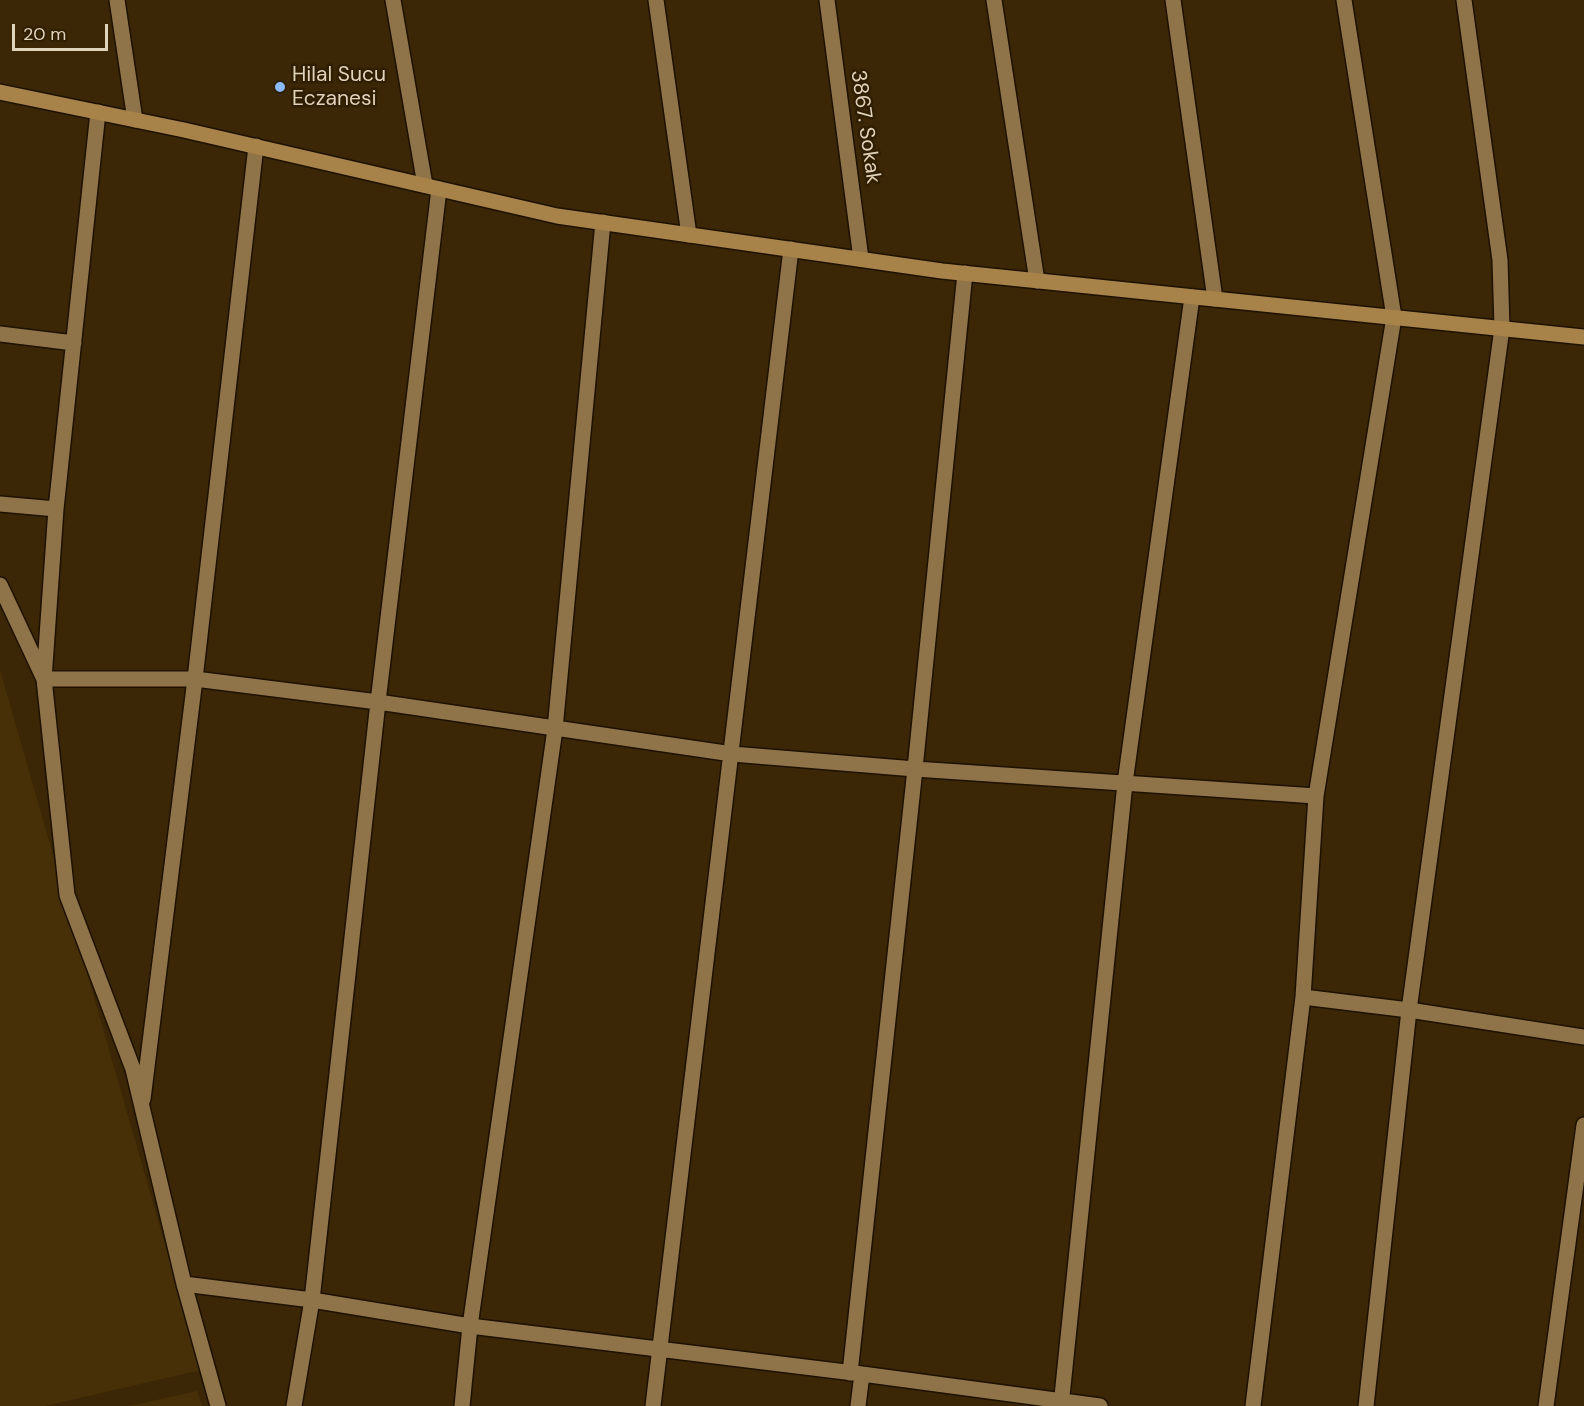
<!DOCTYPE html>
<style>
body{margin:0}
#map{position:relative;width:1584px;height:1406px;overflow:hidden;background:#3b2705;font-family:"DM Sans",sans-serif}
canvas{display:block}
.scale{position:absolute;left:12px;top:24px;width:96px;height:27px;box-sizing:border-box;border:3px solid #e1d2bc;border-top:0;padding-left:8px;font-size:18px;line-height:21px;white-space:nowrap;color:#e1d2bc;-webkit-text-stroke:4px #301e00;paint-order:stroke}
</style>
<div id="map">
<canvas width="1584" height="1406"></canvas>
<div class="scale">20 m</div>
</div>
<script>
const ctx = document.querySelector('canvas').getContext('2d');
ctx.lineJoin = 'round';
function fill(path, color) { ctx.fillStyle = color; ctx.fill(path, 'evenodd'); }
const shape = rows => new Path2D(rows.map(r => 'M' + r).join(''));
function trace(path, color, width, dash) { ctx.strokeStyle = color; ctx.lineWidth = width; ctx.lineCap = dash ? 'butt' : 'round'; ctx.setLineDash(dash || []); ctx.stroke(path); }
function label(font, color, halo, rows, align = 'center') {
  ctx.font = font + ' "DM Sans",sans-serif'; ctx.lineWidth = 5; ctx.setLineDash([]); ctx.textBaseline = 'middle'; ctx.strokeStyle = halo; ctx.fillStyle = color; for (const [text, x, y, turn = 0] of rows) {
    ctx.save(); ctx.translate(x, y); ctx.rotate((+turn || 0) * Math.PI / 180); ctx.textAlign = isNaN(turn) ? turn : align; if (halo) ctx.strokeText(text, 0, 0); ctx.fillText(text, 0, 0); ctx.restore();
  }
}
const built = shape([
 [0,670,201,1370,45,1406,0,1406],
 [197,1391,202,1406,129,1406]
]);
const minor = shape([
 [117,0,135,120],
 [393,0,425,185],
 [656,0,689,235],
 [827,0,861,259],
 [994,0,1037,281],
 [1173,0,1215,299],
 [1344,0,1394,317,1316,796,1303,997,1409,1010,1584,1037],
 [98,112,56,509,44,679,67,895,133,1069,184,1284,218,1406],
 [0,334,74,343],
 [0,504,56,509],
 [0,585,44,679,195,679,378,702,732,754,915,769,1316,796],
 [143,1099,195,679,256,146],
 [184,1284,312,1300,470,1326,862,1374,1100,1406],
 [850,1373,915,769,965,273],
 [294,1406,312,1300,378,702,439,189],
 [462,1406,470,1326,555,729,603,222],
 [653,1406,791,249],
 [858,1406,862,1374],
 [1061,1406,1125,783,1192,297],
 [1253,1406,1303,997],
 [1366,1406,1409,1010,1502,328,1500,260,1464,0],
 [1546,1406,1584,1125]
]);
const major = shape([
 [0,92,184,130,557,216,942,271,1584,337]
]);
const markers = [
 [280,87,6,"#8bbafc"]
];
const poiNames = [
 ["Hilal Sucu",292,75],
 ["Eczanesi",292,99]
];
const streetNames = [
 ["3867. Sokak",865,127,82]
];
fill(built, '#473007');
trace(minor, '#1e1100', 18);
trace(major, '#1e1100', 18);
trace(minor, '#907449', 15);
trace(major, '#a78249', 15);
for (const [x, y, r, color] of markers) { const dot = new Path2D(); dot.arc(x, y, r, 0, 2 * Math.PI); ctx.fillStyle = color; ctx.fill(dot); trace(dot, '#301e00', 2); }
label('21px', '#e1d2bc', '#301e00', poiNames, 'left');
label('21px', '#e1d2bc', '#301e00', streetNames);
</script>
